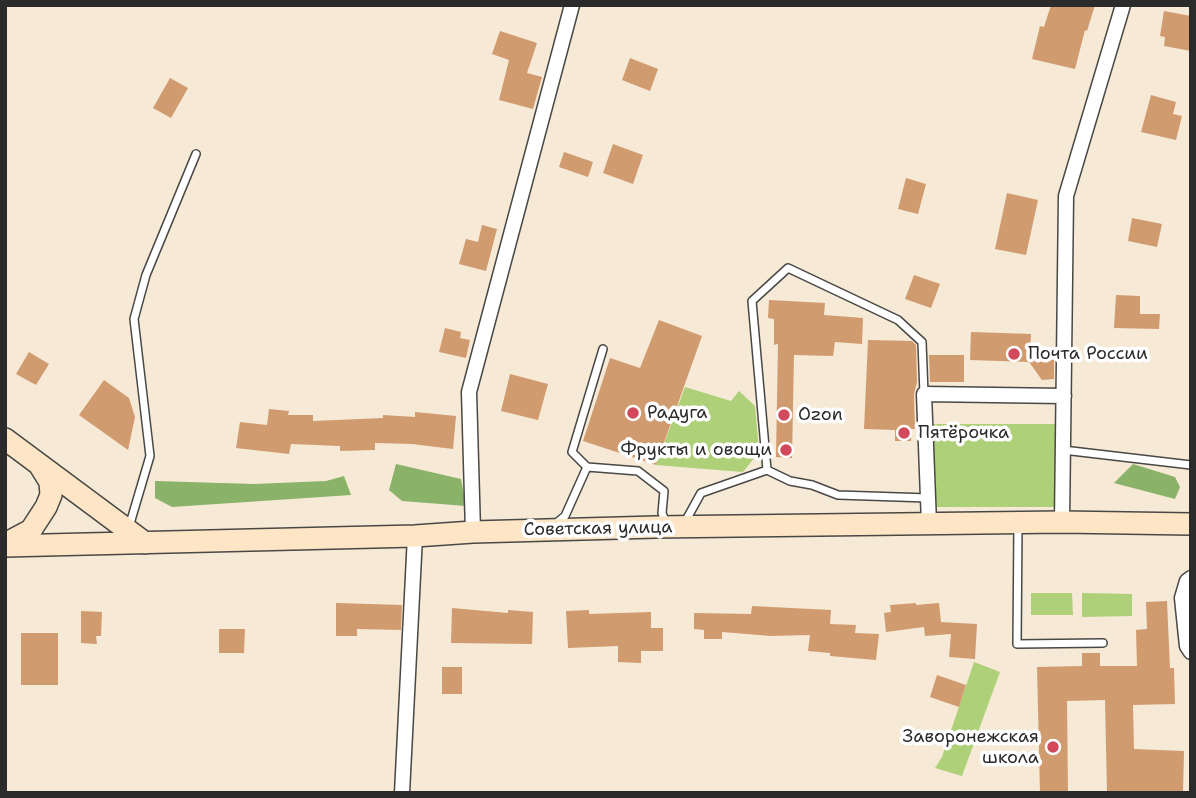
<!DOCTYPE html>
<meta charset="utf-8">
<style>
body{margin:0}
#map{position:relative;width:1196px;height:798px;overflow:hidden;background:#f6e9d6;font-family:"Shantell Sans",sans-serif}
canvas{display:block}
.frame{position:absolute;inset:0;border:7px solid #2b2b2b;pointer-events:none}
</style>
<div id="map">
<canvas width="1196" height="798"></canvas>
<div class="frame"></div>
</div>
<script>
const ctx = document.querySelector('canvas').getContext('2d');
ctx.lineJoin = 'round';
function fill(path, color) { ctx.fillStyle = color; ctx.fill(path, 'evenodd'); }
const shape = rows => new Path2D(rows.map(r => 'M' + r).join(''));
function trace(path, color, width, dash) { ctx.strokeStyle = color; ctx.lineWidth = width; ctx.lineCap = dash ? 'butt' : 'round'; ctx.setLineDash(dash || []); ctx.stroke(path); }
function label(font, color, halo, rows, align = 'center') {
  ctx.font = font + ' "Shantell Sans",sans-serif'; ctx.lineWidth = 7; ctx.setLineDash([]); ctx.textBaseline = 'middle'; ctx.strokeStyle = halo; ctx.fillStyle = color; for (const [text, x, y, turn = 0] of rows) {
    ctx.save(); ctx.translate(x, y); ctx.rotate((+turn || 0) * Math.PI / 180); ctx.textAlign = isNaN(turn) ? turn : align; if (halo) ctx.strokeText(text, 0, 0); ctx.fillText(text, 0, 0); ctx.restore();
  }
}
const green = shape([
 [685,387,731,401,739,391,755,406,759,452,743,472,656,465],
 [933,424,1059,424,1059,507,933,507],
 [1031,593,1072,593,1073,615,1031,615],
 [1082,593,1132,594,1132,616,1082,617],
 [974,662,1000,672,962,776,935,768,942,757]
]);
const forest = shape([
 [396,464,461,479,466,506,402,501,389,490],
 [1133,464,1175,477,1180,487,1175,499,1114,483],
 [344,476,351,495,172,507,155,498,155,481,254,484,326,481]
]);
const building = shape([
 [1051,5,1095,5,1087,31,1085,30,1075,69,1032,59,1040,26,1044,27],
 [1164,11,1191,16,1191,51,1164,46,1165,37,1160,36],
 [500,31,537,43,527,73,542,77,533,109,499,100,509,60,492,54],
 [630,58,658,69,650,91,622,80],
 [170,78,188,88,171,118,153,108],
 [1151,95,1176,102,1173,114,1182,116,1176,140,1141,132],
 [613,144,643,155,633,184,603,173],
 [564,152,593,162,588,177,559,167],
 [906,178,926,184,918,214,898,209],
 [1007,193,1038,200,1026,255,995,249],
 [1132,218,1162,224,1157,247,1128,241],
 [482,225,497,229,486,271,459,264,466,239,478,242],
 [914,275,940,284,931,308,905,299],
 [1116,295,1140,296,1140,314,1160,314,1159,329,1114,328],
 [769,300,825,303,824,315,863,318,862,344,835,342,833,356,794,355,792,458,776,457,778,344,774,345,774,319,768,318],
 [659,320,702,336,656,465,583,441,610,358,640,368],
 [445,328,461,332,460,338,470,340,466,358,439,352],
 [971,332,1031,334,1030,358,1054,360,1054,379,1042,380,1029,362,970,360],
 [868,340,912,341,916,345,917,382,914,394,915,429,911,429,911,441,895,441,895,430,864,429],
 [29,352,49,364,36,385,16,374],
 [929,355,964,355,964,382,930,382],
 [510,374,548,384,538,420,501,411],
 [104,380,129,398,135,417,128,450,79,415],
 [269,409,289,411,288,415,313,415,313,421,383,418,383,415,415,417,415,412,456,416,453,449,412,444,375,443,375,450,340,451,340,446,291,444,289,454,236,448,240,422,267,425],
 [1167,601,1170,668,1174,668,1175,704,1133,705,1134,749,1184,751,1183,793,1107,793,1105,700,1067,701,1068,793,1040,793,1037,667,1082,666,1082,653,1100,653,1100,666,1137,666,1136,630,1147,629,1146,602],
 [336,603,402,605,401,630,357,629,357,636,336,636],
 [916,603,916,605,939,603,941,622,977,624,975,659,949,657,951,634,925,636,924,627,886,632,884,613,891,612,890,605],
 [752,606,831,610,830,624,856,625,855,633,879,634,876,660,830,656,830,653,808,651,810,635,771,636,722,632,722,639,704,639,704,630,694,629,694,613,751,614],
 [452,608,508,613,508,610,533,612,532,644,451,643],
 [589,610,589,614,651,612,651,628,663,628,663,651,641,651,641,663,618,662,618,646,568,648,566,611],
 [81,611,102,612,101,636,96,636,97,644,81,643],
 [219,629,245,629,244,653,219,653],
 [21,633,58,633,58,685,21,685],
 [442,667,462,667,462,694,442,694],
 [937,675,966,685,959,707,930,697]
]);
const lane = shape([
 [1063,450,1191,465],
 [587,467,572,452,603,349],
 [767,470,752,301,788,268,898,320,922,342,924,394],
 [685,522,701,493,767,470,790,481,812,485,838,495,928,498],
 [1018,524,1017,644,1103,643],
 [554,525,565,516,587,467,638,471,664,491,662,513,666,523],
 [129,527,150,456,134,319,146,275,196,154]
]);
const street = shape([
 [1062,522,1066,196,1123,5],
 [929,524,924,394,1064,396],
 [473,532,469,392,572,5],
 [1191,578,1187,581,1182,598,1187,646,1191,652],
 [402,793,415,536]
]);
const secondary = shape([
 [5,439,145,543],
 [5,544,31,530,46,507,51,495,50,482,40,466],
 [5,546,415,536,473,532,656,527,1062,522,1191,524]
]);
const markers = [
 [1014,354,7,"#d1495b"],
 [633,413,7,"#d1495b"],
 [784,415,7,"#d1495b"],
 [904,433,7,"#d1495b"],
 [786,450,7,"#d1495b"],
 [1053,747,7,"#d1495b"]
];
const poiNames = [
 ["Почта России",1028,354],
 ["Радуга",647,413],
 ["Ozon",798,415],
 ["Пятёрочка",918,433],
 ["Фрукты и овощи",772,450,"right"],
 ["Заворонежская",1039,737,"right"],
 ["школа",1039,758,"right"]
];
const streetNames = [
 ["Советская улица",598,529,-1]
];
fill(green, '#aed078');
fill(forest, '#8ab268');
fill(building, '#d19b70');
trace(lane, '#494845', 10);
trace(street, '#494845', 17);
trace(secondary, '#494845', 24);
trace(lane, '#fff', 7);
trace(street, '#fff', 14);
trace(secondary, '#fde5c5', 21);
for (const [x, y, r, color] of markers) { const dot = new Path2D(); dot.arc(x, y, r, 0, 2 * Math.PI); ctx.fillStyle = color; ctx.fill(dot); trace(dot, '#fff', 2.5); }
label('18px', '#2b2b2b', '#fff', poiNames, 'left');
label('18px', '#2b2b2b', '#fff', streetNames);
</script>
